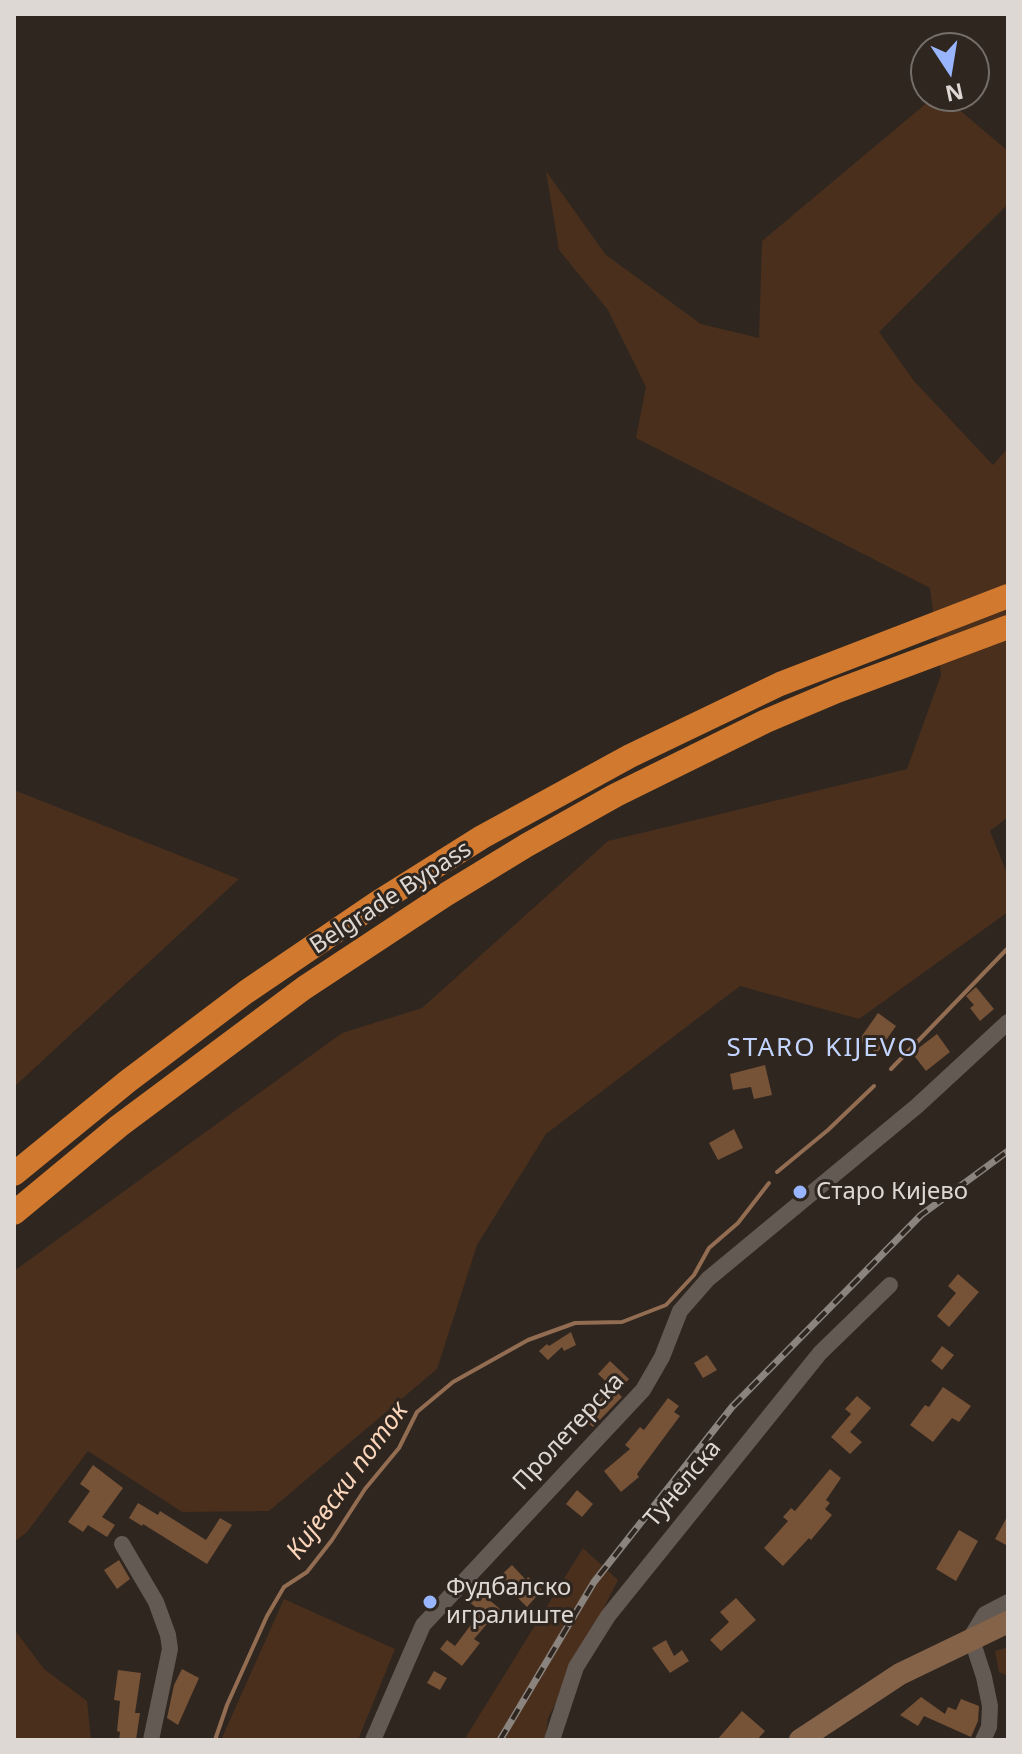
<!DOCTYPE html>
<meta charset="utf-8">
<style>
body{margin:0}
#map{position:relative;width:1022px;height:1754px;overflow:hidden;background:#2f2620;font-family:"Noto Sans",sans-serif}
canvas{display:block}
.frame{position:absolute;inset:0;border:16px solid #ded8d4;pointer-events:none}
.north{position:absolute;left:910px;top:32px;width:80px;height:80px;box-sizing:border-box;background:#2f2620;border:2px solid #756d68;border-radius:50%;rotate:168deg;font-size:22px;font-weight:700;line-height:32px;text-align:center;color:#ded8d4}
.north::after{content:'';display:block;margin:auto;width:28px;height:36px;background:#98b5fd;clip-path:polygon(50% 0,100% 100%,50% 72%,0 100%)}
</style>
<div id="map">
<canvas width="1022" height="1754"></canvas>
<div class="frame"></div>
<div class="north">N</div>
</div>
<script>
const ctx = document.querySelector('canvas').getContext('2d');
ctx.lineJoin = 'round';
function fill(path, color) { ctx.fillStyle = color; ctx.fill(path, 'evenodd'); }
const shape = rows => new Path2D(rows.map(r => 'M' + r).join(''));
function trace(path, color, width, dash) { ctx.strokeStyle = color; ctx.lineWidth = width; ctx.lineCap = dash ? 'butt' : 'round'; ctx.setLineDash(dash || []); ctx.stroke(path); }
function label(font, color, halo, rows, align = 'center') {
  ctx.font = font + ' "Noto Sans",sans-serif'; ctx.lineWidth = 6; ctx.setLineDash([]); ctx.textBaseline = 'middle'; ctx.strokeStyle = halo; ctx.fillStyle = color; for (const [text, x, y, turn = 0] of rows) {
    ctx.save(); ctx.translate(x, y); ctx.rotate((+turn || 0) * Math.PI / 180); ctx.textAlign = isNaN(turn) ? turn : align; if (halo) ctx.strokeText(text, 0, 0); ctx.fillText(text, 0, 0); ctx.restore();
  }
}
const green = shape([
 [935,96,943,96,1008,151,1008,204,879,332,914,381,993,465,1008,448,1008,817,990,831,1008,876,1008,912,859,1019,740,986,546,1134,477,1245,437,1369,269,1511,182,1512,88,1451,27,1532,14,1542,14,1271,342,1033,422,1008,608,841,907,769,941,675,930,588,636,438,646,387,608,310,559,250,546,171,606,255,701,324,759,338,762,241],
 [14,790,239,879,14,1087],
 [583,1548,618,1580,548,1718,545,1740,464,1740],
 [284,1599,395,1649,358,1740,221,1740],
 [14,1629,44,1669,87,1701,91,1740,14,1740],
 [1008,1647,1008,1676,999,1672,995,1651]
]);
const stream = shape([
 [891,1069,1008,948],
 [777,1172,828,1130,874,1086],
 [215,1740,227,1705,267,1616,284,1587,307,1572,332,1540,365,1489,399,1448,417,1412,453,1382,528,1340,575,1323,622,1322,666,1305,694,1275,709,1248,738,1223,769,1183]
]);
const building = shape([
 [976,987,994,1009,980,1021,970,1008,974,1005,966,996],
 [878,1013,896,1026,877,1053,859,1040],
 [937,1034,950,1052,926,1071,912,1053],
 [765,1065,772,1095,754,1099,751,1087,733,1090,730,1074],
 [734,1129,743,1148,718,1160,709,1143],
 [958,1274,979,1292,949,1327,937,1316,956,1293,948,1286],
 [571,1332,576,1345,564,1351,562,1347,548,1360,539,1351,547,1344,549,1346],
 [942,1346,954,1355,942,1370,931,1361],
 [707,1355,717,1370,703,1378,694,1363],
 [610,1361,629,1379,617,1392,598,1374],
 [943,1387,971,1406,959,1422,952,1418,933,1442,910,1425,925,1405,929,1407],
 [613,1388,622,1397,593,1427,576,1414,586,1402,592,1407],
 [857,1396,871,1408,850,1432,862,1442,850,1454,831,1437,851,1414,845,1409],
 [668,1398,679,1406,674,1412,680,1416,637,1474,639,1477,621,1492,604,1471,630,1449,625,1445,640,1427,644,1430],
 [93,1465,123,1488,102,1517,115,1525,107,1537,88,1525,83,1532,68,1522,90,1491,80,1484],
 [830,1469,841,1478,826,1500,830,1503,825,1509,832,1515,811,1540,809,1538,783,1566,764,1548,788,1521,783,1517,791,1508,795,1511],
 [577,1490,593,1504,582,1517,566,1504],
 [138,1503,158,1515,160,1511,206,1540,220,1518,232,1525,207,1564,143,1524,142,1526,129,1518],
 [1008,1515,1008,1546,995,1539],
 [959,1530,978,1541,956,1581,936,1569],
 [119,1560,130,1579,117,1589,104,1570],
 [512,1565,526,1580,528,1577,542,1590,527,1607,498,1578],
 [479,1591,500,1609,474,1639,480,1643,462,1666,440,1649,447,1640,455,1646,476,1618,472,1616,478,1609,469,1602],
 [736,1598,756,1620,721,1651,710,1640,729,1622,720,1612],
 [666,1640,674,1656,682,1650,689,1661,670,1673,652,1648],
 [182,1669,199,1678,178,1725,167,1718,174,1685],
 [118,1670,141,1673,135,1713,140,1713,136,1740,119,1740,120,1732,117,1731,120,1701,114,1700],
 [434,1671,447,1678,440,1690,427,1683],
 [921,1697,945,1714,948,1707,956,1710,961,1699,979,1706,978,1721,971,1737,924,1716,918,1726,900,1715],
 [742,1711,765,1731,757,1740,717,1740]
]);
const minor = shape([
 [122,1544,156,1602,168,1635,170,1649,151,1740],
 [373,1740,423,1625,643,1390,662,1357,680,1311,708,1279,917,1106,1008,1022],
 [552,1740,576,1667,608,1616,820,1353,890,1285],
 [983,1740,989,1727,990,1706,984,1677,971,1637,985,1614,1008,1602]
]);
const secondary = shape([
 [800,1740,900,1674,1008,1622]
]);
const motorway = shape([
 [14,1174,128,1081,246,992,377,903,482,837,630,756,780,684,1008,596],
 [14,1213,119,1126,304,988,445,895,527,845,616,795,766,721,837,691,1008,627]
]);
const rail = shape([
 [500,1740,594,1582,732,1407,921,1215,1008,1151]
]);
const markers = [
 [800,1192,8,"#98b5fd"],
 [430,1602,8,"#98b5fd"]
];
const streetNames = [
 ["Belgrade Bypass",391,898,-33],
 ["Пролетерска",569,1432,-47],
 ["Тунелска",683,1484,-50]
];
const poiNames = [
 ["Старо Кијево",816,1192],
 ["Фудбалско",446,1588],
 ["игралиште",446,1616]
];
const neighbourhoodNames = [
 ["STARO KIJEVO",823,1049]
];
const waterNames = [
 ["Кијевски поток",348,1481,-54]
];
fill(green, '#492f1c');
trace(stream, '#936d52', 4);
fill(building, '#765237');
trace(minor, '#645a54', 16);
trace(secondary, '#856349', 22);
trace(motorway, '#d1792f', 24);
trace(rail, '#8a837e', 7);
trace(rail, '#2f2620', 4, [12]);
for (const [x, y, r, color] of markers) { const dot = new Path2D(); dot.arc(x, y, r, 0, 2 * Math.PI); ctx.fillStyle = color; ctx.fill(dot); trace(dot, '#2f2620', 3); }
label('24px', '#ded8d4', '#2f2620', streetNames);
label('24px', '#ded8d4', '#2f2620', poiNames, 'left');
ctx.letterSpacing = '2px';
label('26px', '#c3d5fe', '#2f2620', neighbourhoodNames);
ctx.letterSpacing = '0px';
label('italic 26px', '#fbd5ba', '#2f2620', waterNames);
</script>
